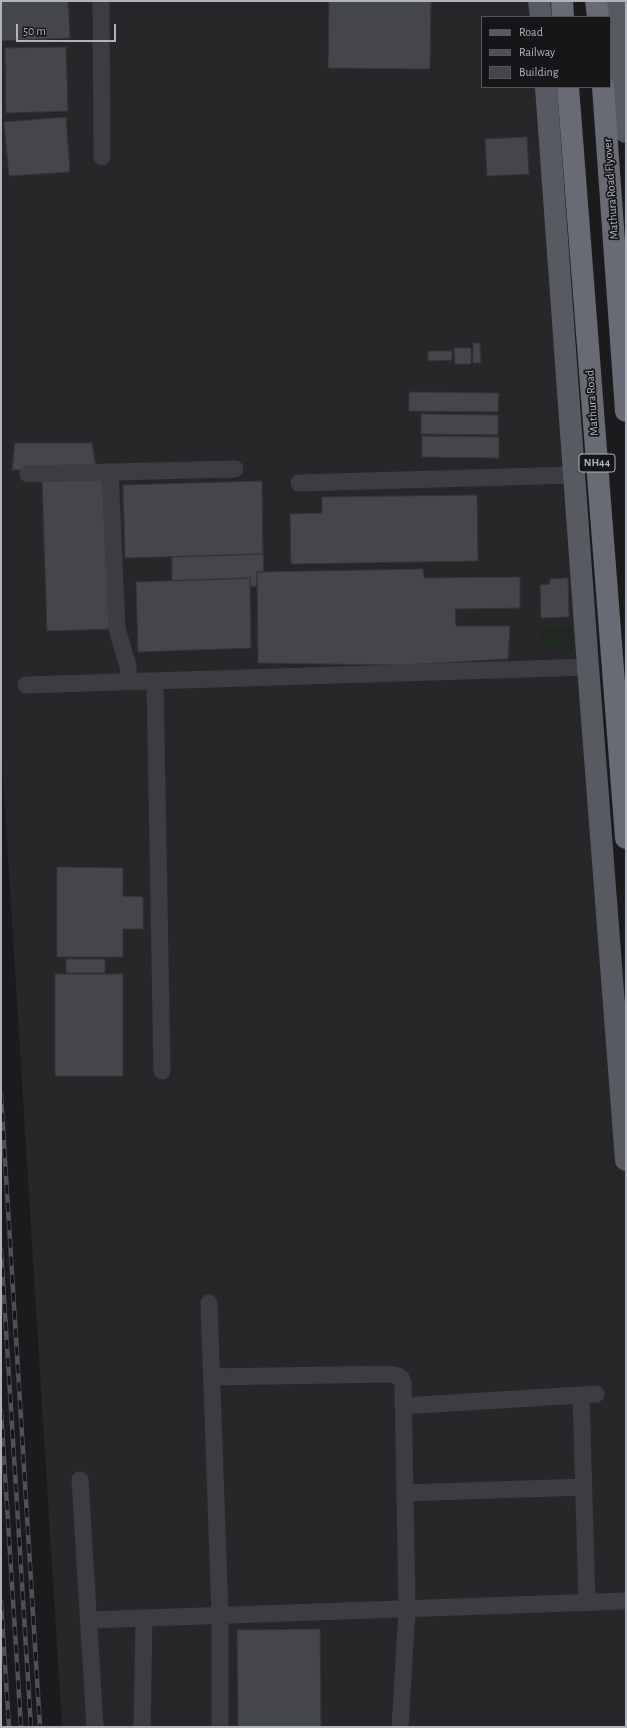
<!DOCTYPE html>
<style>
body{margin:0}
#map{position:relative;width:627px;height:1728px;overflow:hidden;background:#1b1b1d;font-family:"Alegreya Sans",sans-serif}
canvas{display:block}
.frame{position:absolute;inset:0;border:2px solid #aeb3bd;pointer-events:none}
.legend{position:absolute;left:481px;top:16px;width:130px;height:72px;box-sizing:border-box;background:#161618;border:1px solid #53555a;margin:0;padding:5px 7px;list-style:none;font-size:12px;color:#aeb3bd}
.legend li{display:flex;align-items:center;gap:8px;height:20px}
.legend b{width:20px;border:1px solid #53555a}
.scale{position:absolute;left:16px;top:24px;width:100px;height:18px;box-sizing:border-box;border:2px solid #aeb3bd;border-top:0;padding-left:5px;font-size:12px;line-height:14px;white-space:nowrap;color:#aeb3bd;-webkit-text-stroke:3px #161618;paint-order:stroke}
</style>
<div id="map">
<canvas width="627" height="1728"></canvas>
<div class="frame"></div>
<ul class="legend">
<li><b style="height:5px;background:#585a61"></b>Road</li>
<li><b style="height:5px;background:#4f5157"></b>Railway</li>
<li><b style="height:11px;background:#45464a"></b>Building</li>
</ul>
<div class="scale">50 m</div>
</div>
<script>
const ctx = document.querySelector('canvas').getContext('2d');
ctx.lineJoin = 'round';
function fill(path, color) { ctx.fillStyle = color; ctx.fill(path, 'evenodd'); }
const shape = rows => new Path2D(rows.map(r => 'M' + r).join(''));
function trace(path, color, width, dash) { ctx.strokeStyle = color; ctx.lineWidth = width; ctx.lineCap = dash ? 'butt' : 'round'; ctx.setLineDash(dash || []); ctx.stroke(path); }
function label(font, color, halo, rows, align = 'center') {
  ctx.font = font + ' "Alegreya Sans",sans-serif'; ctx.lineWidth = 3.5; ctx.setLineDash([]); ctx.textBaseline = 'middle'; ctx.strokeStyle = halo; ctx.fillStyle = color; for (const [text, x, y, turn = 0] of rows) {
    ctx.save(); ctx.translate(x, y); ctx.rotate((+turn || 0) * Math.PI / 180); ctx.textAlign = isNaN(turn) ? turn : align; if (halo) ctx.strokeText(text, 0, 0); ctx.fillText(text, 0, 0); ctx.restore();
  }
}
const built = shape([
 [1,1,544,1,545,17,482,17,482,87,550,87,626,1133,626,1727,62,1727,1,744]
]);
const green = shape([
 [541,628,571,628,572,647,541,647]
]);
const building = shape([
 [1,1,68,1,70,38,1,41,1,1],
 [329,1,431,1,430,69,328,68,329,1],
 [66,47,68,111,6,113,5,48,66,47],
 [66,117,70,172,9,176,4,122,66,117],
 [527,137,529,174,487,176,485,139,527,137],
 [473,343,480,343,481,363,473,363,473,343],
 [454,348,471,348,471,364,455,364,454,348],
 [428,351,452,351,452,360,428,361,428,351],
 [409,392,499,393,498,412,409,411,409,392],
 [421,414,498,415,498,435,421,434,421,414],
 [422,436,499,437,499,458,422,457,422,436],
 [15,443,92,443,96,468,12,470,15,443],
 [104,475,110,629,47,631,42,477,104,475],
 [262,481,263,554,125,558,123,485,262,481],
 [477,495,478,561,291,564,290,514,322,513,322,497,477,495],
 [263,554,264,572,257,572,257,586,250,587,250,578,172,581,172,557,263,554],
 [423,569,424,578,520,577,520,608,455,609,456,626,510,626,508,659,403,665,258,663,257,572,423,569],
 [250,578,251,648,138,652,136,582,250,578],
 [568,578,569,617,541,618,540,585,550,584,550,579,568,578],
 [57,867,123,868,123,896,143,897,143,929,123,929,123,957,57,957,57,867],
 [66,959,105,959,105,973,66,973,66,959],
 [55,974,123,974,123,1076,55,1076,55,974],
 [320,1629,321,1727,238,1727,237,1630,320,1629]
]);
const minor = shape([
 [101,1,102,157],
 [110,472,117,629,128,666,129,682],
 [28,474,235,469],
 [299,483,574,475],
 [155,681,162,1071],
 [26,685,588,667],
 [209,1303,220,1615,220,1727],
 [211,1377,389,1374,398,1376,401,1378,403,1383,407,1609,400,1727],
 [581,1395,587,1603],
 [403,1406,596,1394],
 [80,1480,95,1727],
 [405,1493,584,1487],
 [89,1620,626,1601],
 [142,1727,144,1618]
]);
const major = shape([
 [539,1,541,17],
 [615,1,626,132],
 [546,87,588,667,626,1160]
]);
const highway = shape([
 [562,1,563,17],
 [596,1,598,17],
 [568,87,626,838],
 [603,87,626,411]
]);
const rail = shape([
 [1,1095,40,1727],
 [1,1250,31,1727],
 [1,1411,21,1727],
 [1,1602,9,1727]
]);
const shields = [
 [597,463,36]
];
const shieldNames = [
 ["NH44",597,463]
];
const streetNames = [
 ["Mathura Road Flyover",611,189,-94],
 ["Mathura Road",592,403,-94]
];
fill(built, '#27272a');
fill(green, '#202921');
fill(building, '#45464a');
trace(building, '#353539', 1);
trace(minor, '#3c3d42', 17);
trace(major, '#585a61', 22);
trace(highway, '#686b73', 22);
trace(rail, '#4f5157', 4.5);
trace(rail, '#161618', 3, [9]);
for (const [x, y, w] of shields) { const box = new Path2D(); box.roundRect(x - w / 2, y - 9, w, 18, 3); ctx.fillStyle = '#161618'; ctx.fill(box); trace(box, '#aeb3bd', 1); }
label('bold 11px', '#aeb3bd', null, shieldNames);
label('12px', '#aeb3bd', '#161618', streetNames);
</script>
